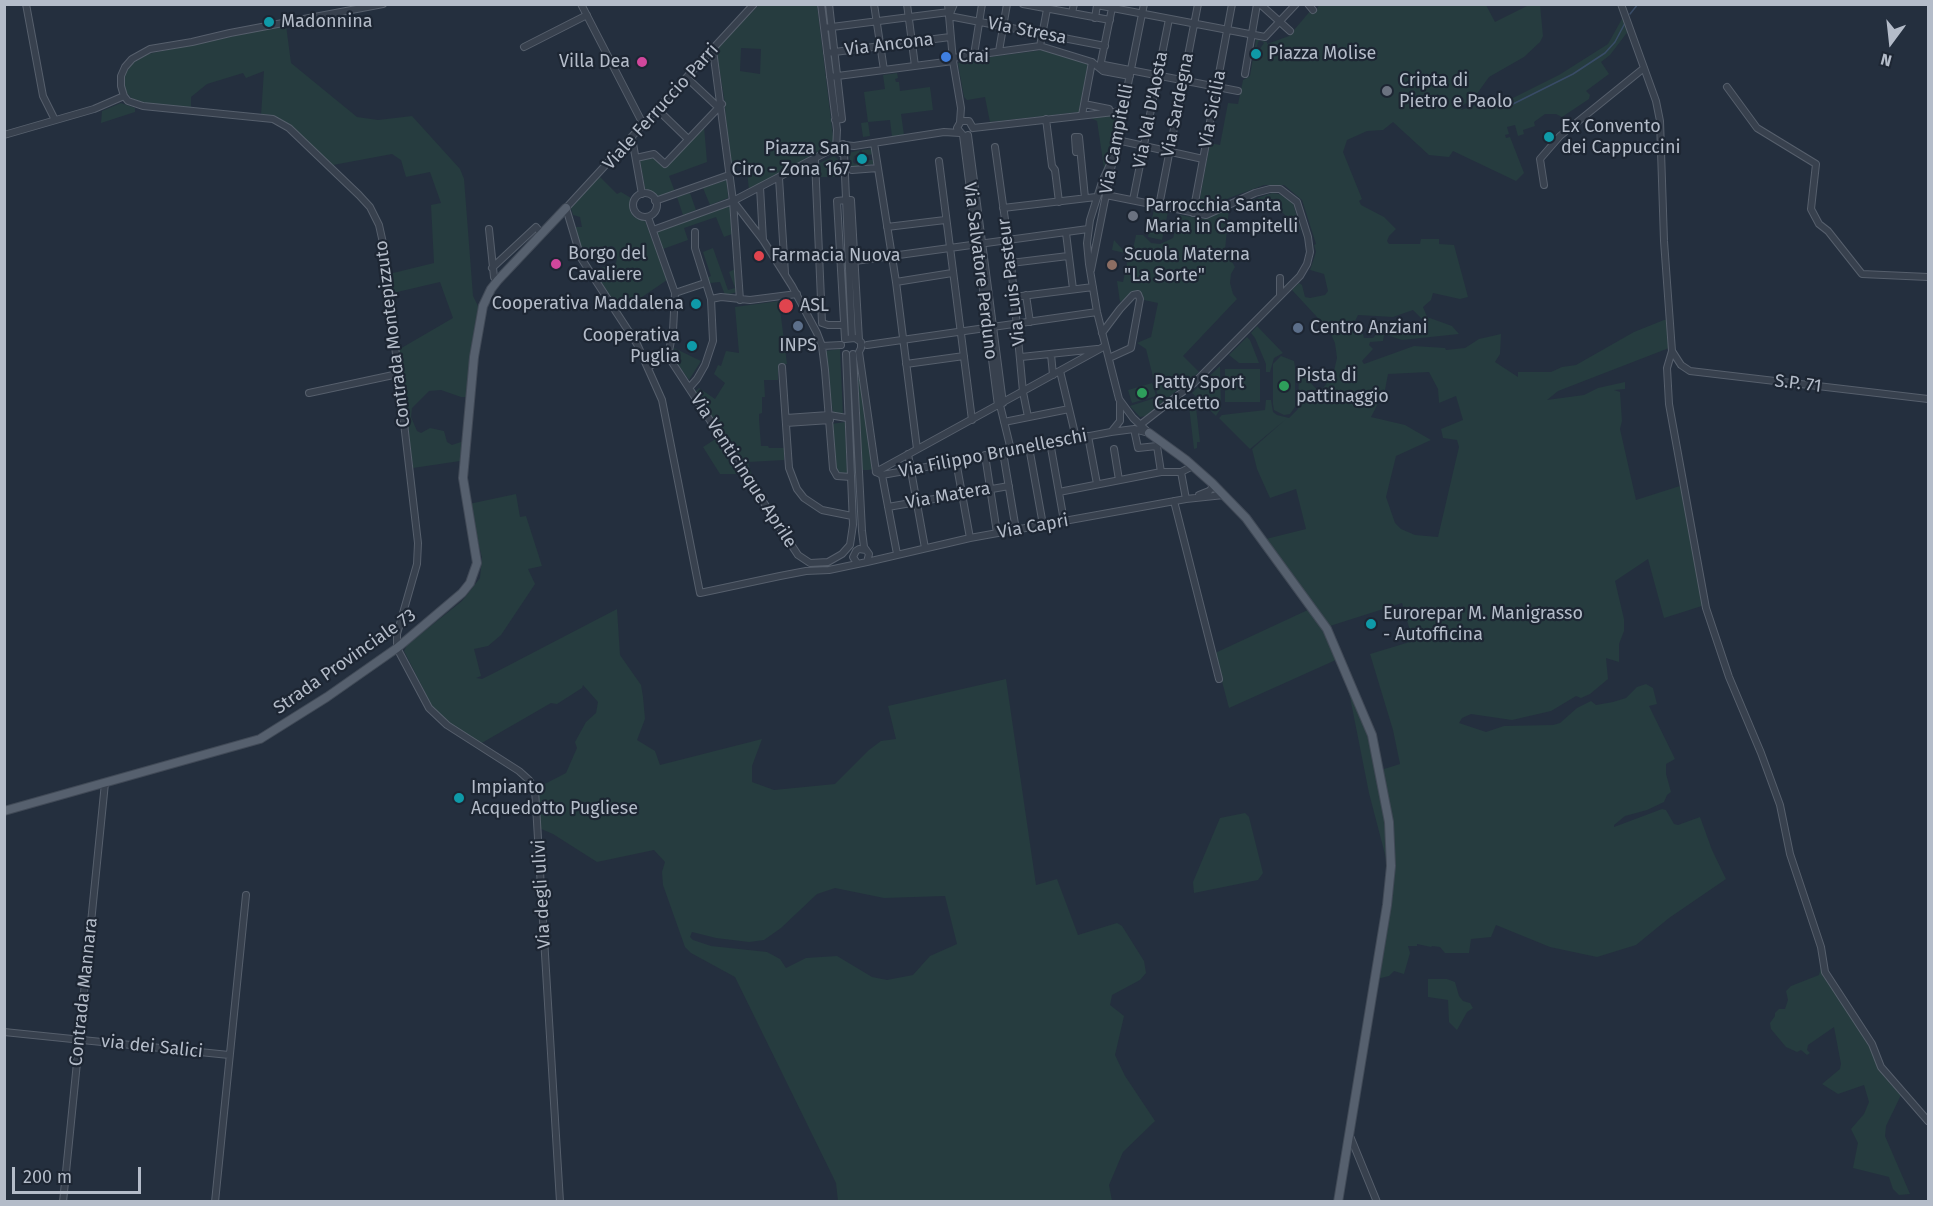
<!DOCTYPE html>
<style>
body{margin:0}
#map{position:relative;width:1933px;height:1206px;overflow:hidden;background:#242f3e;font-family:"Fira Sans",sans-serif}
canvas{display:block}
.frame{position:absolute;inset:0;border:6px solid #b4bcc9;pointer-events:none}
.north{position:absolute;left:1861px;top:12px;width:60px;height:60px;-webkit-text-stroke:4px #1d2633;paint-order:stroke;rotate:195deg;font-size:16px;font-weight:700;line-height:24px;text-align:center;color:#b4bcc9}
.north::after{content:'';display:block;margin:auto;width:21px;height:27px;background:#b4bcc9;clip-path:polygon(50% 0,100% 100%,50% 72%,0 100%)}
.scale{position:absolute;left:12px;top:1167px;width:129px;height:27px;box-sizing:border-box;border:3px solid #b4bcc9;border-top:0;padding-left:8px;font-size:18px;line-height:21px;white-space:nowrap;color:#b4bcc9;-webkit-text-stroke:4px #1d2633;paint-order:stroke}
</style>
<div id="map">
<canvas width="1933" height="1206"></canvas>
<div class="frame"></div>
<div class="north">N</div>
<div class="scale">200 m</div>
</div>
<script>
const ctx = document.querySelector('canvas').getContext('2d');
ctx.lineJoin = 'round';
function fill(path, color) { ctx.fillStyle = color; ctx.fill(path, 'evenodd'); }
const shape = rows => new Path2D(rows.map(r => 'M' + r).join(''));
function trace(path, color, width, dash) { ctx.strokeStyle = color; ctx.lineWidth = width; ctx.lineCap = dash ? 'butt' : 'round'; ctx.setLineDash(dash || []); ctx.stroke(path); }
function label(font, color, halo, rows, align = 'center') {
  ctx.font = font + ' "Fira Sans",sans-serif'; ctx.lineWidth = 4.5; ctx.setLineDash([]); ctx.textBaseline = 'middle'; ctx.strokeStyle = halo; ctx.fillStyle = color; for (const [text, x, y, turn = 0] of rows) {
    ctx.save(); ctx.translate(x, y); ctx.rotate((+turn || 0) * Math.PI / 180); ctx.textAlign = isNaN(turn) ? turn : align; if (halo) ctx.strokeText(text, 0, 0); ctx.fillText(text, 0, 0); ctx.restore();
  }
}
const green = shape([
 [759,5,817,5,834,144,749,190,746,162,730,163,724,97,716,49],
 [741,48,761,49,760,74,740,71],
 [1319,5,1486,5,1495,22,1529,5,1540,5,1543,36,1540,42,1524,57,1489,77,1471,102,1464,104,1461,110,1484,102,1513,98,1559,75,1608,44,1623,17,1629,30,1610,55,1601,62,1609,74,1586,91,1590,95,1589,99,1562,117,1556,114,1545,114,1534,122,1535,126,1523,130,1524,134,1518,136,1515,125,1507,127,1509,134,1505,135,1506,138,1510,137,1524,173,1516,181,1453,151,1449,157,1429,155,1393,122,1383,130,1367,131,1347,140,1343,152,1362,199,1359,201,1361,205,1384,217,1396,229,1389,236,1387,241,1389,244,1420,244,1421,239,1439,239,1439,244,1454,245,1468,297,1460,299,1433,293,1431,300,1423,307,1427,317,1452,326,1459,334,1402,340,1384,334,1383,341,1370,342,1369,345,1373,349,1362,361,1364,364,1414,346,1445,348,1446,350,1465,348,1479,339,1501,334,1500,354,1495,362,1518,377,1518,372,1551,372,1562,367,1576,365,1634,332,1664,320,1669,320,1669,348,1558,391,1547,400,1584,395,1598,388,1625,382,1625,389,1614,390,1620,392,1622,421,1620,429,1636,500,1683,485,1705,605,1664,618,1648,559,1615,581,1624,619,1624,631,1619,644,1619,662,1606,658,1608,679,1590,694,1581,698,1576,696,1551,711,1512,720,1471,714,1462,718,1459,723,1486,732,1504,726,1553,725,1560,723,1577,708,1591,701,1596,705,1613,702,1626,698,1637,687,1646,684,1653,688,1657,704,1649,706,1675,759,1666,764,1666,774,1671,792,1667,795,1664,802,1647,810,1625,816,1614,825,1614,827,1662,809,1666,810,1674,824,1678,825,1700,817,1712,850,1726,879,1669,918,1636,945,1597,957,1550,947,1496,925,1491,937,1471,939,1469,953,1445,953,1440,947,1432,946,1431,947,1417,944,1417,946,1408,946,1410,953,1404,974,1394,971,1389,976,1377,979,1394,858,1381,770,1400,764,1393,730,1370,654,1413,641,1402,603,1330,626,1266,539,1306,529,1296,489,1270,498,1257,469,1252,449,1286,419,1250,449,1219,418,1222,415,1265,410,1266,400,1271,400,1273,412,1277,415,1289,418,1298,409,1299,370,1319,392,1303,406,1320,392,1333,375,1337,358,1335,343,1329,330,1292,290,1299,283,1302,285,1305,297,1310,298,1325,295,1328,291,1324,274,1310,270,1316,252,1314,245,1316,244,1302,200,1284,185,1264,185,1229,198,1211,209,1198,209,1210,143,1220,145,1228,103,1238,104,1243,80,1250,76,1256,40,1260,40,1258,42,1255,56,1264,43,1261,41,1267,42,1267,44,1289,36,1311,10,1316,11],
 [1413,310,1424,321,1425,327,1421,331,1396,332,1375,324,1374,327,1377,333,1373,338,1364,338,1363,334,1356,330,1353,325,1358,315,1393,317],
 [1429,372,1438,389,1439,403,1456,396,1463,420,1441,429,1443,438,1457,440,1459,447,1438,537,1415,535,1401,529,1395,523,1386,497,1396,456,1431,440,1405,425,1371,417,1385,390,1388,374],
 [286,25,291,63,357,117,378,120,412,116,460,169,464,179,473,296,480,310,468,397,461,397,441,390,429,391,412,408,411,417,417,431,421,433,430,428,444,431,447,442,452,445,464,441,460,461,413,468,398,350,453,318,440,282,393,293,394,313,389,274,434,263,431,205,441,203,430,172,406,177,401,160,392,154,333,165,288,124,261,116,264,71,246,78,243,73,207,84,191,97,191,109,135,102,125,91,125,75,132,63,148,54],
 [1043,50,1088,64,1079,112,990,122,985,97,967,100,964,97,958,64,960,61],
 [897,73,898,78,895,79,896,82,899,82,900,91,930,87,933,110,901,114,904,135,892,137,890,120,868,122,870,136,863,137,861,123,868,122,864,92,885,89,883,75],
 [121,103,135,108,135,112,101,123,102,111],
 [1116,114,1118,115,1113,143,1104,168,1097,121,1089,117],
 [704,126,707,162,669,176,675,192,658,198,647,191,645,188,640,160,654,157,665,167],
 [873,149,874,154,868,155,868,160,875,160,875,164,851,167,849,153,860,150,859,154,854,156,853,162,855,164,864,160,864,155,861,154,862,150],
 [834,156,838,159,839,177,817,177,817,164],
 [599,176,617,194,621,192,631,198,630,211,634,217,645,221,667,280,620,312,592,271,616,263,617,258,615,248,612,246,583,254,575,227,582,227,580,217,573,215,571,208],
 [727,180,728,198,710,205,703,188],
 [690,193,696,210,683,215,677,197],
 [1272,193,1279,194,1293,203,1301,231,1279,209,1265,205,1252,206,1249,201],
 [727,206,730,207,732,234,724,237,716,217,684,228,688,240,663,249,657,232],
 [1154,209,1168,212,1162,240,1148,237],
 [1229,209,1225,250,1235,267,1231,274,1230,283,1233,294,1237,299,1183,356,1199,372,1146,416,1140,417,1130,406,1158,397,1146,349,1137,343,1151,337,1158,303,1144,300,1141,295,1128,297,1120,302,1117,281,1123,282,1129,254,1112,250,1114,240,1124,251,1132,254,1136,235,1143,235,1151,243,1160,244,1173,238,1180,215,1203,219],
 [713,248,728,290,735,288,729,272,735,269,738,292,725,295,720,282,709,283,707,278,711,276,703,252],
 [779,301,787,364,778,365,778,380,764,380,765,397,762,397,762,413,759,414,759,419,761,446,768,446,769,448,784,448,784,460,748,462,754,482,752,482,695,392,699,388,715,399,725,383,714,374,718,365,721,366,726,351,739,353,735,307],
 [1257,326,1283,353,1274,358,1270,372,1266,372,1266,364,1255,338,1251,333],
 [1247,337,1250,340,1259,363,1239,363,1229,355],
 [674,348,701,361,689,380,672,356],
 [840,349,843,415,833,413,825,351],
 [1281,356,1294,361,1295,367,1295,407,1290,414,1284,415,1274,410,1273,404,1273,364],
 [1220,366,1221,408,1216,416,1192,393],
 [1225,369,1260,369,1260,402,1225,402],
 [858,379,861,379,874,469,868,470,862,470],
 [1152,383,1156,396,1132,403,1128,390],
 [1188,398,1195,399,1200,442,1197,442,1197,448,1194,449],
 [845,422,847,473,836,472,831,424],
 [717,438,739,474,720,474,703,447],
 [516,494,520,517,526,516,542,566,528,569,535,584,501,635,488,646,474,649,481,676,476,678,482,679,494,673,617,609,620,655,641,685,643,697,645,719,637,740,655,751,660,765,762,739,752,766,752,782,774,790,835,784,869,750,881,741,896,739,888,706,1006,679,1036,885,1057,879,1078,935,1117,923,1122,926,1144,961,1146,973,1140,980,1112,995,1110,1005,1124,1016,1115,1055,1125,1076,1155,1121,1123,1152,1109,1185,1112,1201,838,1201,836,1183,735,977,691,953,685,947,663,885,662,872,665,862,654,850,597,862,553,834,539,828,535,789,566,773,577,748,575,742,586,722,596,713,598,702,583,685,582,688,557,704,551,703,480,744,449,724,433,708,404,651,407,645,462,601,480,578,482,558,469,504],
 [835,888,884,898,945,896,957,944,930,956,913,975,887,980,872,977,837,956,806,958,786,968,780,959,767,952,711,946,693,940,690,937,692,932,716,938,749,942,764,940,781,928,817,894],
 [1312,608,1358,695,1387,819,1388,866,1369,793,1350,697,1338,659,1229,708,1219,670,1213,654],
 [1245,813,1249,817,1263,873,1258,880,1194,893,1193,882,1220,818],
 [1822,963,1868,1041,1883,1071,1901,1095,1886,1126,1885,1136,1910,1194,1899,1195,1893,1189,1889,1177,1853,1168,1858,1143,1851,1129,1864,1114,1869,1102,1864,1085,1838,1094,1822,1084,1840,1069,1841,1064,1834,1027,1808,1045,1807,1050,1810,1053,1807,1055,1801,1050,1797,1052,1786,1047,1771,1029,1770,1023,1775,1016,1775,1013,1779,1009,1785,1009,1788,1000,1786,991,1791,986,1819,975],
 [1428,979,1447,979,1455,982,1459,996,1463,1001,1470,1003,1473,1008,1467,1012,1457,1030,1449,1022,1448,1000,1428,997]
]);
const stream = shape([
 [1630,14,1638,4],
 [1509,106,1573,74,1605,53,1615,42,1625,23]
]);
const minor = shape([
 [26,4,43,96,55,120],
 [383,4,230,33,192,42,150,49,132,59,125,67,121,76,121,86,124,96,128,101,143,106,273,119,289,128,359,195,370,207,379,225,383,243,418,543,417,564,397,634,397,648,429,708,447,725,519,771,529,780,535,789,560,1202],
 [581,4,644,126],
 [754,4,566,208,581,258,637,344,662,400,700,593,780,576,806,571,829,570,867,562,869,554,864,547,862,531,853,354],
 [821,4,837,130,836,150,841,153,845,151,843,144,837,146],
 [829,4,842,119,835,120],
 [874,4,884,70],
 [907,4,915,66],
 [948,4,953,61,961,108,960,122],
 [954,4,949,16,1105,46],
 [1023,4,1110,20],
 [1260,4,1290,31],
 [1308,4,1313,10],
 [1621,4,1656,101,1660,121,1664,241,1672,351,1681,365,1690,371,1928,399],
 [1072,13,1074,4],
 [1095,18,1097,5,1265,37,1296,4],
 [824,28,949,12],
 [1040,46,1048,4],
 [524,47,587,15],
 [713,50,733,201,740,300],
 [999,51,1007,4],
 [827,53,950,37],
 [974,55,982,4],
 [953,58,1040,46,1092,62,1103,71,1130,76],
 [1100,67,1104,65,1238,91],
 [1100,67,1112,8],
 [1245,74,1257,4],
 [830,77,953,61],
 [687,78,718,107],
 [1727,87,1757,128,1816,164,1811,209,1819,224,1828,231,1862,274,1928,277],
 [1084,104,1109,109],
 [658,110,688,139],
 [1082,115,1092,62],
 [1046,119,1052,166,1055,170,1059,202],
 [973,128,1123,111],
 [962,134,957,128,961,121,969,121,973,128],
 [4,135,94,109,124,96],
 [963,135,998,406],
 [968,135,1003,403],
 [632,138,642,194],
 [1117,140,1203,159],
 [874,143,896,282,917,449],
 [844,145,854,146,944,132,960,133],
 [995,147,1011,263,1023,392,1028,417],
 [1080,151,1076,152,1075,137,1079,137,1085,198],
 [844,152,852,338],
 [636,158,654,154,665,164,722,104],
 [815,160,822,323,828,325,843,325],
 [1112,160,1102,182,1090,220,1087,243,1089,264,1097,312,1119,399,1133,418,1149,433],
 [939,161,972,420],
 [852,170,878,168],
 [779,178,785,273],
 [1544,185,1540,159,1560,136,1644,68],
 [760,187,763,240],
 '633 205a12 12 0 1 1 24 0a12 12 0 1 1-24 0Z',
 [1106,195,1206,215,1255,193,1270,189,1280,189,1297,202,1308,237,1310,252,1307,264,1300,276,1194,383,1140,425],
 [846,200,851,200,859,340],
 [1133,200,1169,19],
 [655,201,729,175],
 [733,201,763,240,792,286,817,333,822,346,825,370,833,469,837,476,851,477],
 [1159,206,1198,4],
 [1003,208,1096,197],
 [1193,213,1232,4],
 [648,217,675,293,673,331,668,356,648,367],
 [887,227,945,220],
 [489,229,494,277],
 [653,230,733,201,836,147],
 [1066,233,1073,289],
 [855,261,1088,229],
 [1011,263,1068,256],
 [492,268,536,227,542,234],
 [1091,270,1144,4],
 [896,282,952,273],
 [675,293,705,283],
 [1026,295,1030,322],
 [1280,295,1280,278],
 [1014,297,1093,287],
 [711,299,721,297,750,300,797,294],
 [1102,333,1120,309,1133,295,1138,294,1140,299,1131,348,1109,358],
 [845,339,855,338,861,342,861,348,859,352,876,472],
 [845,339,837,201,846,200],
 [867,345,1097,312],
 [822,346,841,345],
 [1672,351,1667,368,1669,404,1706,608,1729,677,1761,753,1780,805,1790,854,1821,947,1825,972,1872,1044,1881,1067,1928,1121],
 [1051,354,1053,375],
 [668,356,798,555,810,563,828,562,842,554,850,545,853,525,846,354],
 [1021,357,1097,349],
 [906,364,964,356],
 [782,367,789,468,797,489,804,498,822,510,852,516],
 [1060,371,1076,438],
 [689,388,697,379,705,365,713,341,711,299,695,248,695,232],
 [309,393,398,374],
 [1000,405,1011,450],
 [786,418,829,415,847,418],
 [1004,422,1069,409],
 [786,423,830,420],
 [1134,429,1138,448,1157,446],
 [1112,431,1120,421,1120,403],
 [1088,436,1097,484],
 [1050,442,1064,521],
 [1158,444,1157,446,1161,472],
 [1029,447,1043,525],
 [1114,449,1119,480],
 [1003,452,1016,530],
 [908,454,925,548],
 [985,455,997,533],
 [956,461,970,538],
 [876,472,882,475,910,470,1111,432,1134,429,1145,432],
 [876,472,1105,346],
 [1181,472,1186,499],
 [882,475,897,554],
 [1059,492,1161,472,1181,472,1193,466],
 [1199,495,1209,491,1212,488,1212,483],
 [1174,501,1219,679],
 [888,507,1009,486],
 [867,562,970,538,1186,499,1224,495],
 [857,563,853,557,856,551,859,549,866,550],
 [4,1032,229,1055],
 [1350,1136,1377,1202],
 [63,1202,105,783],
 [215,1202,246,895]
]);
const major = shape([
 [1149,433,1186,460,1212,483,1246,518,1327,629,1372,735,1389,822,1391,866,1387,905,1338,1202],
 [4,811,260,739,327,697,397,648,462,593,470,583,477,563,463,478,474,357,483,306,491,289,498,280,566,208]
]);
const markers = [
 [269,22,6,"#0f9aa8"],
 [1256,54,6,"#0f9aa8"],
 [946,57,6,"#3f7fe0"],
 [642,62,6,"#d1479c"],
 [1387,91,6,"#6b7280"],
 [1549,137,6,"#0f9aa8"],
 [862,159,6,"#0f9aa8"],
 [1133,216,6,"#6b7280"],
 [759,256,6,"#e0444e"],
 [556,264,6,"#d1479c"],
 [1112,265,6,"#8d6e63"],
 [696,304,6,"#0f9aa8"],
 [786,306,8,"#e0444e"],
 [798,326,6,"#5c6f8a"],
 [1298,328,6,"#5c6f8a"],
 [692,346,6,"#0f9aa8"],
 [1284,386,6,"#2e9e5b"],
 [1142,393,6,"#2e9e5b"],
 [1371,624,6,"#0f9aa8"],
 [459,798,6,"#0f9aa8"]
];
const poiNames = [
 ["Madonnina",281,22],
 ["Piazza Molise",1268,54],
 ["Crai",958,57],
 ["Villa Dea",630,62,"right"],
 ["Cripta di",1399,81],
 ["Pietro e Paolo",1399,102],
 ["Ex Convento",1561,127],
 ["dei Cappuccini",1561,148],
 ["Piazza San",850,149,"right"],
 ["Ciro - Zona 167",850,170,"right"],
 ["Parrocchia Santa",1145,206],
 ["Maria in Campitelli",1145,227],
 ["Borgo del",568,254],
 ["Cavaliere",568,275],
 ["Scuola Materna",1124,255],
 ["\"La Sorte\"",1124,276],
 ["Farmacia Nuova",771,256],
 ["Cooperativa Maddalena",684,304,"right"],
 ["ASL",800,306],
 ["Centro Anziani",1310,328],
 ["Cooperativa",680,336,"right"],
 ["Puglia",680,357,"right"],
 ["INPS",798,346,"center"],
 ["Pista di",1296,376],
 ["pattinaggio",1296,397],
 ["Patty Sport",1154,383],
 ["Calcetto",1154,404],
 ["Eurorepar M. Manigrasso",1383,614],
 ["- Autofficina",1383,635],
 ["Impianto",471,788],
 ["Acquedotto Pugliese",471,809]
];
const streetNames = [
 ["Via Stresa",1027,31,11],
 ["Via Ancona",889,45,-7],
 ["Via Sardegna",1178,105,-79],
 ["Viale Ferruccio Parri",661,107,-48],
 ["Via Sicilia",1213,109,-79],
 ["Via Val D'Aosta",1151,110,-79],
 ["Via Campitelli",1117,139,-79],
 ["Via Salvatore Perduno",980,271,83],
 ["Via Luis Pasteur",1012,282,-97],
 ["Contrada Montepizzuto",393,334,-97],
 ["S.P. 71",1798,384,7],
 ["Via Filippo Brunelleschi",993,454,-11],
 ["Via Venticinque Aprile",743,471,57],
 ["Via Matera",948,496,-10],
 ["Via Capri",1033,527,-10],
 ["Strada Provinciale 73",345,662,-35],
 ["Via degli ulivi",542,894,-93],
 ["Contrada Mannara",84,992,-84],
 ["via dei Salici",152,1047,6]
];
fill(green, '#263c3f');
trace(stream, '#394c67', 1.5);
trace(minor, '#565f6c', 8);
trace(major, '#414a57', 10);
trace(minor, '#38414e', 6);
trace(major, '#56606e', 8);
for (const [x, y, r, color] of markers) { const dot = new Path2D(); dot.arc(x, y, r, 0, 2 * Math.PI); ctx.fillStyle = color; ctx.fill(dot); trace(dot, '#1d2633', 2); }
label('18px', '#b4bcc9', '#1d2633', poiNames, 'left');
label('18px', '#b4bcc9', '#1d2633', streetNames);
</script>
